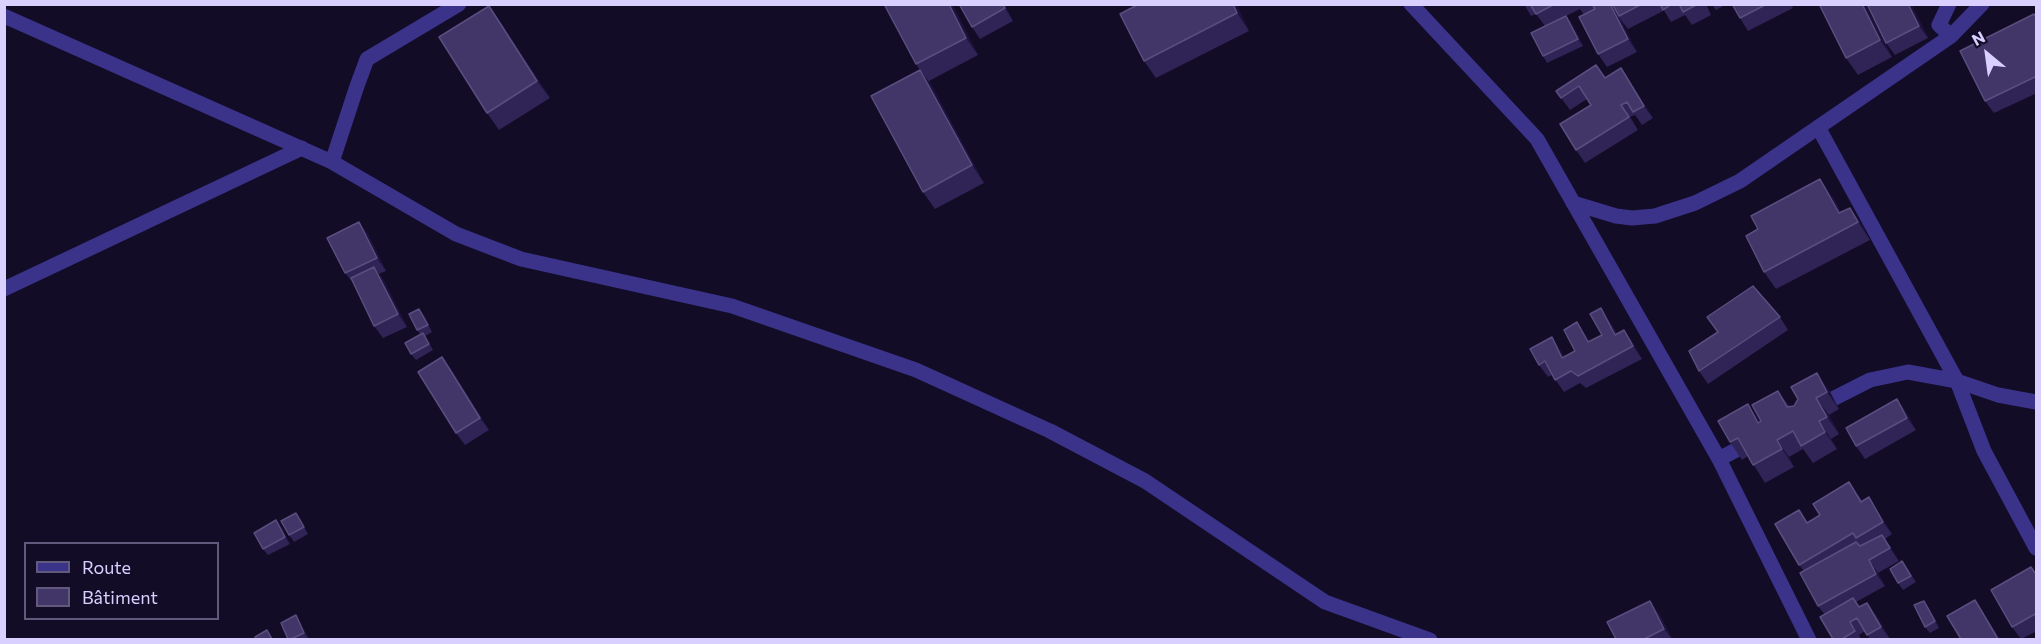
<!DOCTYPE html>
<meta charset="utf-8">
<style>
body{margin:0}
#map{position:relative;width:2041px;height:644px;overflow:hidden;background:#120c26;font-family:Commissioner,sans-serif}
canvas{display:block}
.frame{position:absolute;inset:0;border:6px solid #d9d0ff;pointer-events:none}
.legend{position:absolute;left:24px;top:542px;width:195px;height:78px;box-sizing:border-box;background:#120c26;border:2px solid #625a7d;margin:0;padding:8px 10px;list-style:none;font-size:18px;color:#d9d0ff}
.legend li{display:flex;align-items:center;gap:12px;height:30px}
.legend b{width:30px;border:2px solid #625a7d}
.north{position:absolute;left:1957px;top:24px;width:60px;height:60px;-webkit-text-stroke:4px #120c26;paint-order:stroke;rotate:331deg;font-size:16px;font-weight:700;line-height:24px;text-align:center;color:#d9d0ff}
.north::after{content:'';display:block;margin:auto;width:21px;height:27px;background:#d9d0ff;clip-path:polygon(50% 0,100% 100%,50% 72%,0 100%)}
</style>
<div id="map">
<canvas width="2041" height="644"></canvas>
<div class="frame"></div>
<ul class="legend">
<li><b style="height:8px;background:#3b328a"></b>Route</li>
<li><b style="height:16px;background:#423668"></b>Bâtiment</li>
</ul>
<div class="north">N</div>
</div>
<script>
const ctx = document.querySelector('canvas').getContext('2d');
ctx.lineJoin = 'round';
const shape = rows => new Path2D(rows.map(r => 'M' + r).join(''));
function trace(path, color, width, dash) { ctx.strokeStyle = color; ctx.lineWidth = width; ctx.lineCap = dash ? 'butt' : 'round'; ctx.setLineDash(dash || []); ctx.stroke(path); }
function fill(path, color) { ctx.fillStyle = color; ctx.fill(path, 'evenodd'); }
const street = shape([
 [1411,4,1537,139,1719,459,1809,640],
 [1949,4,1939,25,1951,36],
 [4,16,332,162,456,234,521,259,732,306,916,370,1050,431,1145,481,1325,602,1430,640],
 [1818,127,1957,381,1984,451,2036,548],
 [332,162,357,86,367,59,459,4],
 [1573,203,1616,216,1632,218,1655,216,1695,203,1740,181,1951,36,1982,4],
 [4,289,302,148],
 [1817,407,1870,380,1908,372,1957,381,1998,395,2036,402],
 [1719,459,1753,441]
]);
const wall = shape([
 [952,4,978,55,929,81,984,183,935,209,923,192,920,70,916,64],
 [1004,4,1013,21,980,39,972,27],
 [1139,4,1236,4,1249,31,1156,78,1144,61],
 [1524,4,1660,4,1663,11,1628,29,1620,19,1637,52,1607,67,1598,54,1584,15,1580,9,1566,16,1571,22,1583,46,1547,63,1543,56,1545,26,1536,14,1531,16],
 [1660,4,1706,4,1711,15,1692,25,1685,15,1671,22],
 [1711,4,1727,4,1716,10],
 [1732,4,1791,4,1793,8,1748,31,1740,18],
 [1865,4,1892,57,1858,75,1846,58],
 [1867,4,1911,4,1928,38,1895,55,1886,43],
 [2034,14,2037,18,2037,93,1994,113,1985,101],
 [501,23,550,98,499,130,487,113],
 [1605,78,1629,81,1653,118,1642,125,1635,115,1630,117,1638,130,1585,163,1576,150,1591,105,1587,99,1570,110,1556,91],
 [1832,196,1841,212,1850,208,1862,225,1870,240,1776,289,1764,272],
 [359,222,368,234,386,271,379,274,383,279,407,327,383,338,374,326,355,285,345,273],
 [424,315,432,332,425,336,433,350,416,360,411,354,420,334,417,330],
 [1780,317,1788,330,1708,384,1699,371,1718,332],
 [1609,321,1617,334,1624,330,1633,343,1642,359,1586,388,1580,383,1564,392,1552,375,1548,377,1539,365,1560,350,1564,357,1575,351,1577,322,1589,341,1602,335],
 [451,369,489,430,465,445,456,433],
 [1829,390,1839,409,1829,415,1839,434,1831,439,1837,449,1813,463,1803,449,1789,457,1794,467,1765,483,1748,456,1742,460,1730,442,1760,421,1778,391,1789,406,1794,406,1798,399],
 [1897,399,1906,412,1916,430,1865,459,1856,446],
 [1858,495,1862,501,1869,497,1877,510,1892,534,1885,539,1899,561,1878,573,1885,586,1856,602,1859,607,1876,615,1890,639,1870,639,1865,631,1859,635,1861,639,1833,639,1825,615,1818,606,1804,571,1799,565,1799,510,1807,522],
 [296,513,308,534,294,542,289,535],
 [276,520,281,527,290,544,268,555,263,549],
 [1902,561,1916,582,1903,590,1898,583],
 [2031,567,2037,575,2037,631,2021,639,2012,627],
 [1924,601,1928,607,1939,628,1930,633,1925,627],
 [1659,613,1672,639,1616,639],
 [296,615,300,622,309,639,288,639]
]);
const shadedWall = shape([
 [949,4,952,4,978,55,966,38],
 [1002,4,1004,4,1013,21,1005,8],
 [1233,4,1236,4,1249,31,1237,13],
 [1862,4,1865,4,1892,57,1880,40],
 [1908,4,1911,4,1928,38,1919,26],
 [489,6,501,23,550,98,537,81],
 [1611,6,1620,19,1637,52,1628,39],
 [1566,16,1571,22,1583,46,1578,39],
 [1621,68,1629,81,1653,118,1644,106],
 [920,70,933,87,984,183,972,165],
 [1820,179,1832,196,1849,227,1839,213],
 [1850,208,1862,225,1870,240,1858,222],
 [359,222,368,234,386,271,377,258],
 [374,267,383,279,407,327,398,314],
 [1601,308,1609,321,1624,348,1615,335],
 [419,309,424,315,432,332,428,325],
 [1577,322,1586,335,1596,355,1588,342],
 [1624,330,1633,343,1642,359,1633,346],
 [1552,337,1560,350,1571,370,1562,358],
 [442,357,451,369,489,430,480,418],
 [1817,373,1829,390,1839,409,1827,392],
 [1816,398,1829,415,1839,434,1827,417],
 [1897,399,1906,412,1916,430,1907,418],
 [1748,404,1761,422,1758,423],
 [1819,421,1831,439,1837,449,1825,432],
 [1777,440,1789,457,1794,467,1782,449],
 [1869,497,1877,510,1892,534,1883,522],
 [276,520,281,527,290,544,285,537],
 [1882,535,1891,547,1899,561,1890,548],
 [1869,560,1878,573,1885,586,1876,574],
 [1975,600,1984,613,2000,639,1998,639],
 [1650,601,1659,613,1672,639,1664,629],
 [1867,603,1876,615,1890,639,1881,627],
 [296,615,300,622,309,639,304,633]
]);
const building = shape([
 [884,4,949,4,966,38,916,64,884,4],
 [959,4,1002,4,1005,8,972,27,959,4],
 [1139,4,1233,4,1237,13,1144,61,1120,14,1139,4],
 [1530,4,1555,4,1536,14,1530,4],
 [1592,4,1642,4,1619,16,1613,5,1611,6,1628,39,1598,54,1579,17,1595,9,1592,4],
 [1660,4,1672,4,1663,10,1660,4],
 [1679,4,1698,4,1683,12,1679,4],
 [1732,4,1767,4,1740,18,1732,4],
 [1819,4,1862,4,1880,40,1846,58,1819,4],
 [1867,4,1908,4,1919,26,1886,43,1867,4],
 [489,6,537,81,487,113,439,37,489,6],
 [2034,14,2037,19,2037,76,1985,101,1960,51,2034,14],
 [1566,16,1578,39,1543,56,1531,33,1566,16],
 [1596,65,1605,78,1621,68,1644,106,1633,112,1627,102,1621,105,1629,117,1576,150,1560,124,1591,105,1579,86,1561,98,1556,91,1596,65],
 [920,70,972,165,923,192,871,96,920,70],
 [1820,179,1839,213,1850,208,1858,222,1764,272,1746,236,1758,229,1751,216,1820,179],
 [359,222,377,258,345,273,327,238,359,222],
 [374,267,398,314,374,326,351,278,374,267],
 [1753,286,1780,317,1699,371,1689,351,1718,332,1707,317,1753,286],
 [1601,308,1615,335,1624,330,1633,346,1578,376,1571,371,1555,380,1545,361,1539,365,1530,349,1552,337,1562,358,1575,351,1564,330,1577,322,1588,342,1602,335,1590,314,1601,308],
 [419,309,428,325,417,330,409,314,419,309],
 [423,333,429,344,411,354,405,343,423,333],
 [442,357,480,418,456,433,418,372,442,357],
 [1817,373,1827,392,1816,398,1827,417,1819,421,1825,432,1801,446,1793,431,1777,440,1782,449,1753,465,1738,438,1730,442,1718,421,1748,404,1758,423,1761,421,1752,405,1778,391,1787,407,1794,406,1798,399,1791,387,1817,373],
 [1897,399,1907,418,1856,446,1846,428,1897,399],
 [1849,482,1861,502,1869,497,1883,522,1856,538,1853,533,1799,565,1775,524,1799,510,1807,523,1820,515,1813,504,1849,482],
 [296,513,304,527,289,535,281,521,296,513],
 [276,520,285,537,263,549,254,533,276,520],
 [1882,535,1890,548,1869,560,1876,574,1818,606,1800,573,1856,542,1860,546,1882,535],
 [1902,561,1911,576,1898,583,1890,569,1902,561],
 [2031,567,2037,576,2037,613,2012,627,1991,590,2031,567],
 [1853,598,1859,607,1867,603,1881,627,1867,635,1857,618,1850,622,1855,631,1842,639,1833,639,1820,617,1853,598],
 [1975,600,1998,639,1961,639,1947,616,1975,600],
 [1650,601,1664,629,1644,639,1616,639,1607,622,1650,601],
 [1924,601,1935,621,1925,627,1914,605,1924,601],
 [296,615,304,633,291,639,288,639,281,623,296,615],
 [267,630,272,639,256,639,255,637,267,630]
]);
trace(street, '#3b328a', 15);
fill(wall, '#302356');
fill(shadedWall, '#1c123b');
fill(building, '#423668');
trace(building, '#5a4e80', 1.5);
</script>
